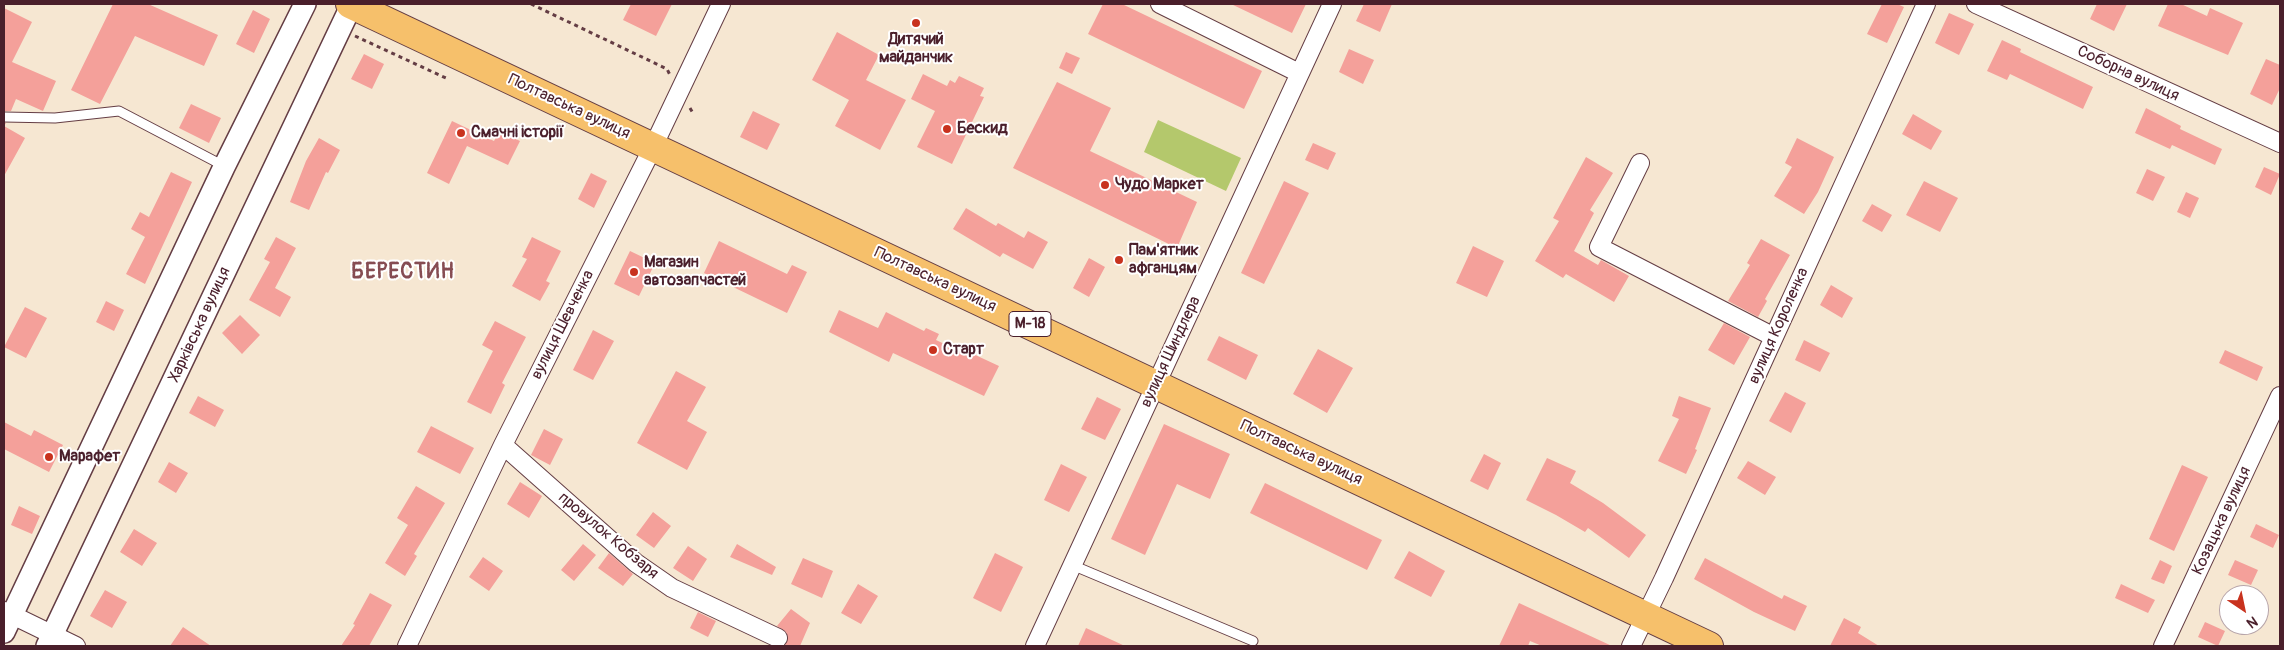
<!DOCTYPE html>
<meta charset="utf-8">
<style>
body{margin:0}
#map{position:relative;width:2284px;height:650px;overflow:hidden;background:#f6e7d2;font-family:Pangolin,sans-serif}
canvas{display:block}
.frame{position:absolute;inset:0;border:5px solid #4a1f2b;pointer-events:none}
.north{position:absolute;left:2219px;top:585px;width:50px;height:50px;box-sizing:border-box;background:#fff;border:1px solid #b7a5aa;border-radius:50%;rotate:146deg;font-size:14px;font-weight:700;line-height:20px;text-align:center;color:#4a1f2b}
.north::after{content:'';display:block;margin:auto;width:18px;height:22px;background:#c8321e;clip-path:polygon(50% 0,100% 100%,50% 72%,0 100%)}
</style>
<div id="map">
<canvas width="2284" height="650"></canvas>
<div class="frame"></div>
<div class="north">N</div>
</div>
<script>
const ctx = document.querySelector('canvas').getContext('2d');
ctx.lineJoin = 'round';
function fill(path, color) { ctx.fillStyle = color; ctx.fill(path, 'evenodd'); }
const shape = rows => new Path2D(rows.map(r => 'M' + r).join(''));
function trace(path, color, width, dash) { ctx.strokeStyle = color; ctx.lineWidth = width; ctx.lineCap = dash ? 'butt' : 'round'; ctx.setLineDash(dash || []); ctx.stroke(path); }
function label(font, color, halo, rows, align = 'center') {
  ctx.font = font + ' Pangolin,sans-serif'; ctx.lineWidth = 4; ctx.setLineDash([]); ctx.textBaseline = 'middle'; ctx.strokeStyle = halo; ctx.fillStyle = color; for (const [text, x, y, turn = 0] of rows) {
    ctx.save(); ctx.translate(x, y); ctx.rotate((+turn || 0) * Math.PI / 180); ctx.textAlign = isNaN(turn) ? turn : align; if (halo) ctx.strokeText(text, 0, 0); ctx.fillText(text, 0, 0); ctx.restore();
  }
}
const green = shape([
 [1158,120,1241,158,1226,191,1144,152]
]);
const building = shape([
 [113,4,148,4,218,35,204,66,135,36,100,104,71,90],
 [631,4,672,4,656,36,623,20],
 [1103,4,1122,4,1262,71,1244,109,1088,34],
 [1231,4,1306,4,1292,33],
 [1364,4,1392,4,1380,32,1356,21],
 [1882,4,1897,4,1904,7,1887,43,1867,34],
 [2097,4,2127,4,2114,31,2090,19],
 [2168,4,2181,4,2207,16,2210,8,2243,23,2228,55,2158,26],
 [4,8,32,22,12,62,56,81,43,111,16,99,11,111,4,111],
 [253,10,270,19,254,53,236,44],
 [1949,13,1974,24,1959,55,1935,43],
 [837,32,879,55,866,80,906,100,880,150,835,126,849,100,812,80],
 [2002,40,2021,49,2020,52,2093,87,2083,109,2010,74,2007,80,1987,71],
 [1349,49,1374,60,1363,84,1339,72],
 [1066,52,1080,58,1072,74,1059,68],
 [364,54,384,64,372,89,351,79],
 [2266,59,2280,65,2280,88,2272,105,2250,94],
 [923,74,947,86,950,80,955,83,959,76,984,88,980,96,984,97,952,164,917,147,935,111,911,99],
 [1057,82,1111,108,1090,151,1197,202,1177,248,1013,168],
 [191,104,221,118,209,143,179,128],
 [2146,108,2181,126,2180,129,2222,149,2215,165,2172,145,2170,149,2135,133],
 [753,111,780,124,767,150,740,137],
 [1913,114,1942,131,1931,150,1902,134],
 [452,121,494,141,499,131,520,141,508,165,467,146,449,184,427,173],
 [4,123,6,123,4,126,25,138,4,176],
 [319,138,340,150,328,173,326,172,309,210,290,202,306,161],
 [1797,138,1834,157,1818,192,1804,214,1774,196,1792,167,1785,163],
 [1313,143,1336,153,1328,170,1305,160],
 [1586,157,1613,173,1590,210,1594,213,1574,251,1598,265,1601,260,1629,276,1614,302,1566,274,1563,278,1535,261,1559,221,1553,218],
 [2264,167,2280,174,2271,195,2255,187],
 [2147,169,2165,177,2153,201,2136,193],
 [171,172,192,182,145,284,126,274,145,237,131,229,140,212,149,217],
 [591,173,607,181,594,208,578,199],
 [1284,181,1309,193,1264,284,1241,273],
 [1924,181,1958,198,1940,232,1906,215],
 [2186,192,2199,198,2190,218,2177,212],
 [1872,204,1892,215,1882,232,1862,221],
 [966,208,996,226,998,223,1024,238,1028,231,1048,242,1033,269,1003,253,1000,257,953,229],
 [276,237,296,248,275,288,291,297,280,317,249,300,270,262,264,259],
 [532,237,561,251,546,281,550,283,540,301,512,286,527,259,522,257],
 [1761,239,1790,255,1765,299,1767,301,1758,317,1728,301,1750,265,1747,263],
 [719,241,787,274,792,265,807,272,787,313,704,273],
 [1473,246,1504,261,1487,297,1456,283],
 [630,251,655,263,639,296,614,284],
 [1089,258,1105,267,1089,297,1073,288],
 [1831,285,1853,298,1842,318,1820,305],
 [106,301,124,310,114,331,96,322],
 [25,307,47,318,26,358,4,347],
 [839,310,878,328,886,312,924,331,926,328,939,334,936,340,970,356,971,353,999,366,984,396,893,353,889,362,829,332],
 [240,315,260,335,242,354,222,333],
 [495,321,526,337,502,383,505,385,491,414,467,402,493,351,482,345],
 [1724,323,1750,337,1734,365,1708,350],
 [593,330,614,341,593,380,573,370],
 [1219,336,1258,355,1246,380,1207,360],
 [1804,340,1830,353,1820,372,1795,360],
 [1318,349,1353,368,1327,413,1293,394],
 [2225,350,2263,367,2257,381,2219,363],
 [676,371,706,387,687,421,707,432,687,470,637,443],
 [1785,392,1806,403,1791,433,1769,421],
 [198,396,224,410,215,427,189,413],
 [1679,396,1711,408,1695,449,1697,450,1686,474,1658,461,1679,419,1672,416],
 [1097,397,1121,409,1105,440,1081,429],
 [4,422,31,436,34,430,63,445,49,472,4,449],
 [1164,424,1230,454,1210,499,1177,484,1145,555,1111,539],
 [431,426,474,448,460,474,417,452],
 [544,429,563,439,550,465,531,455],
 [1484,454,1501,463,1488,490,1470,481],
 [1547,458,1576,471,1570,483,1603,503,1646,535,1629,558,1588,528,1585,532,1556,515,1526,500],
 [1748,461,1776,477,1765,495,1737,478],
 [169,462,188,473,176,493,158,482],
 [1061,464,1087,477,1069,512,1044,500],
 [2182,465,2208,477,2174,551,2149,539],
 [520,482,542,496,529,518,507,504],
 [1265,483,1382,540,1367,570,1250,513],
 [416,486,445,503,414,554,417,556,405,576,385,563,408,525,397,518],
 [19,506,40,516,32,534,11,525],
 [653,512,671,526,654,548,636,535],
 [2256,524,2279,535,2273,548,2250,537],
 [134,529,157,543,142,566,120,552],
 [583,544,596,555,574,581,561,570],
 [737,544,776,567,772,575,730,557],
 [688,546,707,559,693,581,673,568],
 [1409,551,1445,571,1431,597,1394,578],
 [609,553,633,574,623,586,598,568],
 [995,553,1023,567,1001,612,973,598],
 [483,557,503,571,489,591,469,577],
 [803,558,833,571,822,598,791,584],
 [1705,558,1782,599,1784,595,1807,606,1795,631,1754,612,1694,579],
 [2160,560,2172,566,2164,584,2151,579],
 [2235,560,2258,570,2251,585,2228,575],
 [858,584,878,596,861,624,841,613],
 [2121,584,2155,600,2148,613,2115,598],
 [105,590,127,602,112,628,90,616],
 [370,593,392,605,369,646,341,646,355,625,353,624],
 [1519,603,1612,646,1542,646,1530,641,1528,646,1499,646],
 [791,609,810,623,800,646,785,646,788,637,786,632,777,626],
 [698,612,716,621,708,637,690,628],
 [1844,618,1861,627,1858,633,1879,646,1830,646],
 [2205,622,2225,631,2218,646,2198,637],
 [183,627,211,646,170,646],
 [1086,628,1125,646,1078,646]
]);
const path = shape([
 [531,4,667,69,670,75],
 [355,36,448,79],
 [690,108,694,115]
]);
const service = shape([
 [4,117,55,118,119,111,224,166],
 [1072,565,1253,641]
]);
const minor = shape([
 [1160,4,1299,73],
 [1976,4,2280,143],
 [1640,163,1599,247,1774,337],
 [503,445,636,563,672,588,778,638],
 [4,611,76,646],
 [407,646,503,445,653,147,721,4],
 [1035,646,1332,4],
 [1631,646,1664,578,1926,4],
 [2163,646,2280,396]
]);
const tertiary = shape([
 [4,632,224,167,305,4],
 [47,646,352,4]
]);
const trunk = shape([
 [350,4,1709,646]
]);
const markers = [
 [916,23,5,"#c8321e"],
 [947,129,5,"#c8321e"],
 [461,133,5,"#c8321e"],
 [1105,185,5,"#c8321e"],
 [1119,260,5,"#c8321e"],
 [634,272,5,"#c8321e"],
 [933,350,5,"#c8321e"],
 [49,457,5,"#c8321e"]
];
const shields = [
 [1030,324,42]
];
const shieldNames = [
 ["М-18",1030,324]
];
const poiNames = [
 ["Дитячий",916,40,"center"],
 ["майданчик",916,58,"center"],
 ["Бескид",957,129],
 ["Смачні історії",471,133],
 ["Чудо Маркет",1115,185],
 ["Пам'ятник",1129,251],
 ["афганцям",1129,269],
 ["Магазин",644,263],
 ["автозапчастей",644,281],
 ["Старт",943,350],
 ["Марафет",59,457]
];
const streetNames = [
 ["Соборна вулиця",2128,74,25],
 ["Полтавська вулиця",569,107,25],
 ["Полтавська вулиця",935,280,25],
 ["Харківська вулиця",200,325,-65],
 ["вулиця Шевченка",563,325,-63],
 ["вулиця Короленка",1779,326,-66],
 ["вулиця Шиндлера",1171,352,-65],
 ["Полтавська вулиця",1301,453,25],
 ["Козацька вулиця",2222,521,-65],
 ["провулок Кобзаря",608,536,40]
];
const districtNames = [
 ["БЕРЕСТИН",403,273]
];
fill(green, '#b4c86c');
fill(building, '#f4a09a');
trace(service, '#643d44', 11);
trace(minor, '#643d44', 20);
trace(tertiary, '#643d44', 24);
trace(trunk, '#643d44', 30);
trace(path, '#643d44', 3, [4, 4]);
trace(service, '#fff', 9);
trace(minor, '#fff', 18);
trace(tertiary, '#fff', 21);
trace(trunk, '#f6c06b', 28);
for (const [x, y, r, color] of markers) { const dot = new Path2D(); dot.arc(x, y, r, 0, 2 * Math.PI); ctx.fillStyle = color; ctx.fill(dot); trace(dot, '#fff', 2); }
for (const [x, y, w] of shields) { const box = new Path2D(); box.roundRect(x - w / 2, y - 12.5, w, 25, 4); ctx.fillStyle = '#fff'; ctx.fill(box); trace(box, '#4a1f2b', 1); }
label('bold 15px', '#4a1f2b', null, shieldNames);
label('bold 16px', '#4a1f2b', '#fff', poiNames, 'left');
label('16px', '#4a1f2b', '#fff', streetNames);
ctx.letterSpacing = '1px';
label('bold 21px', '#864c52', '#fff', districtNames);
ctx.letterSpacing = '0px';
</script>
